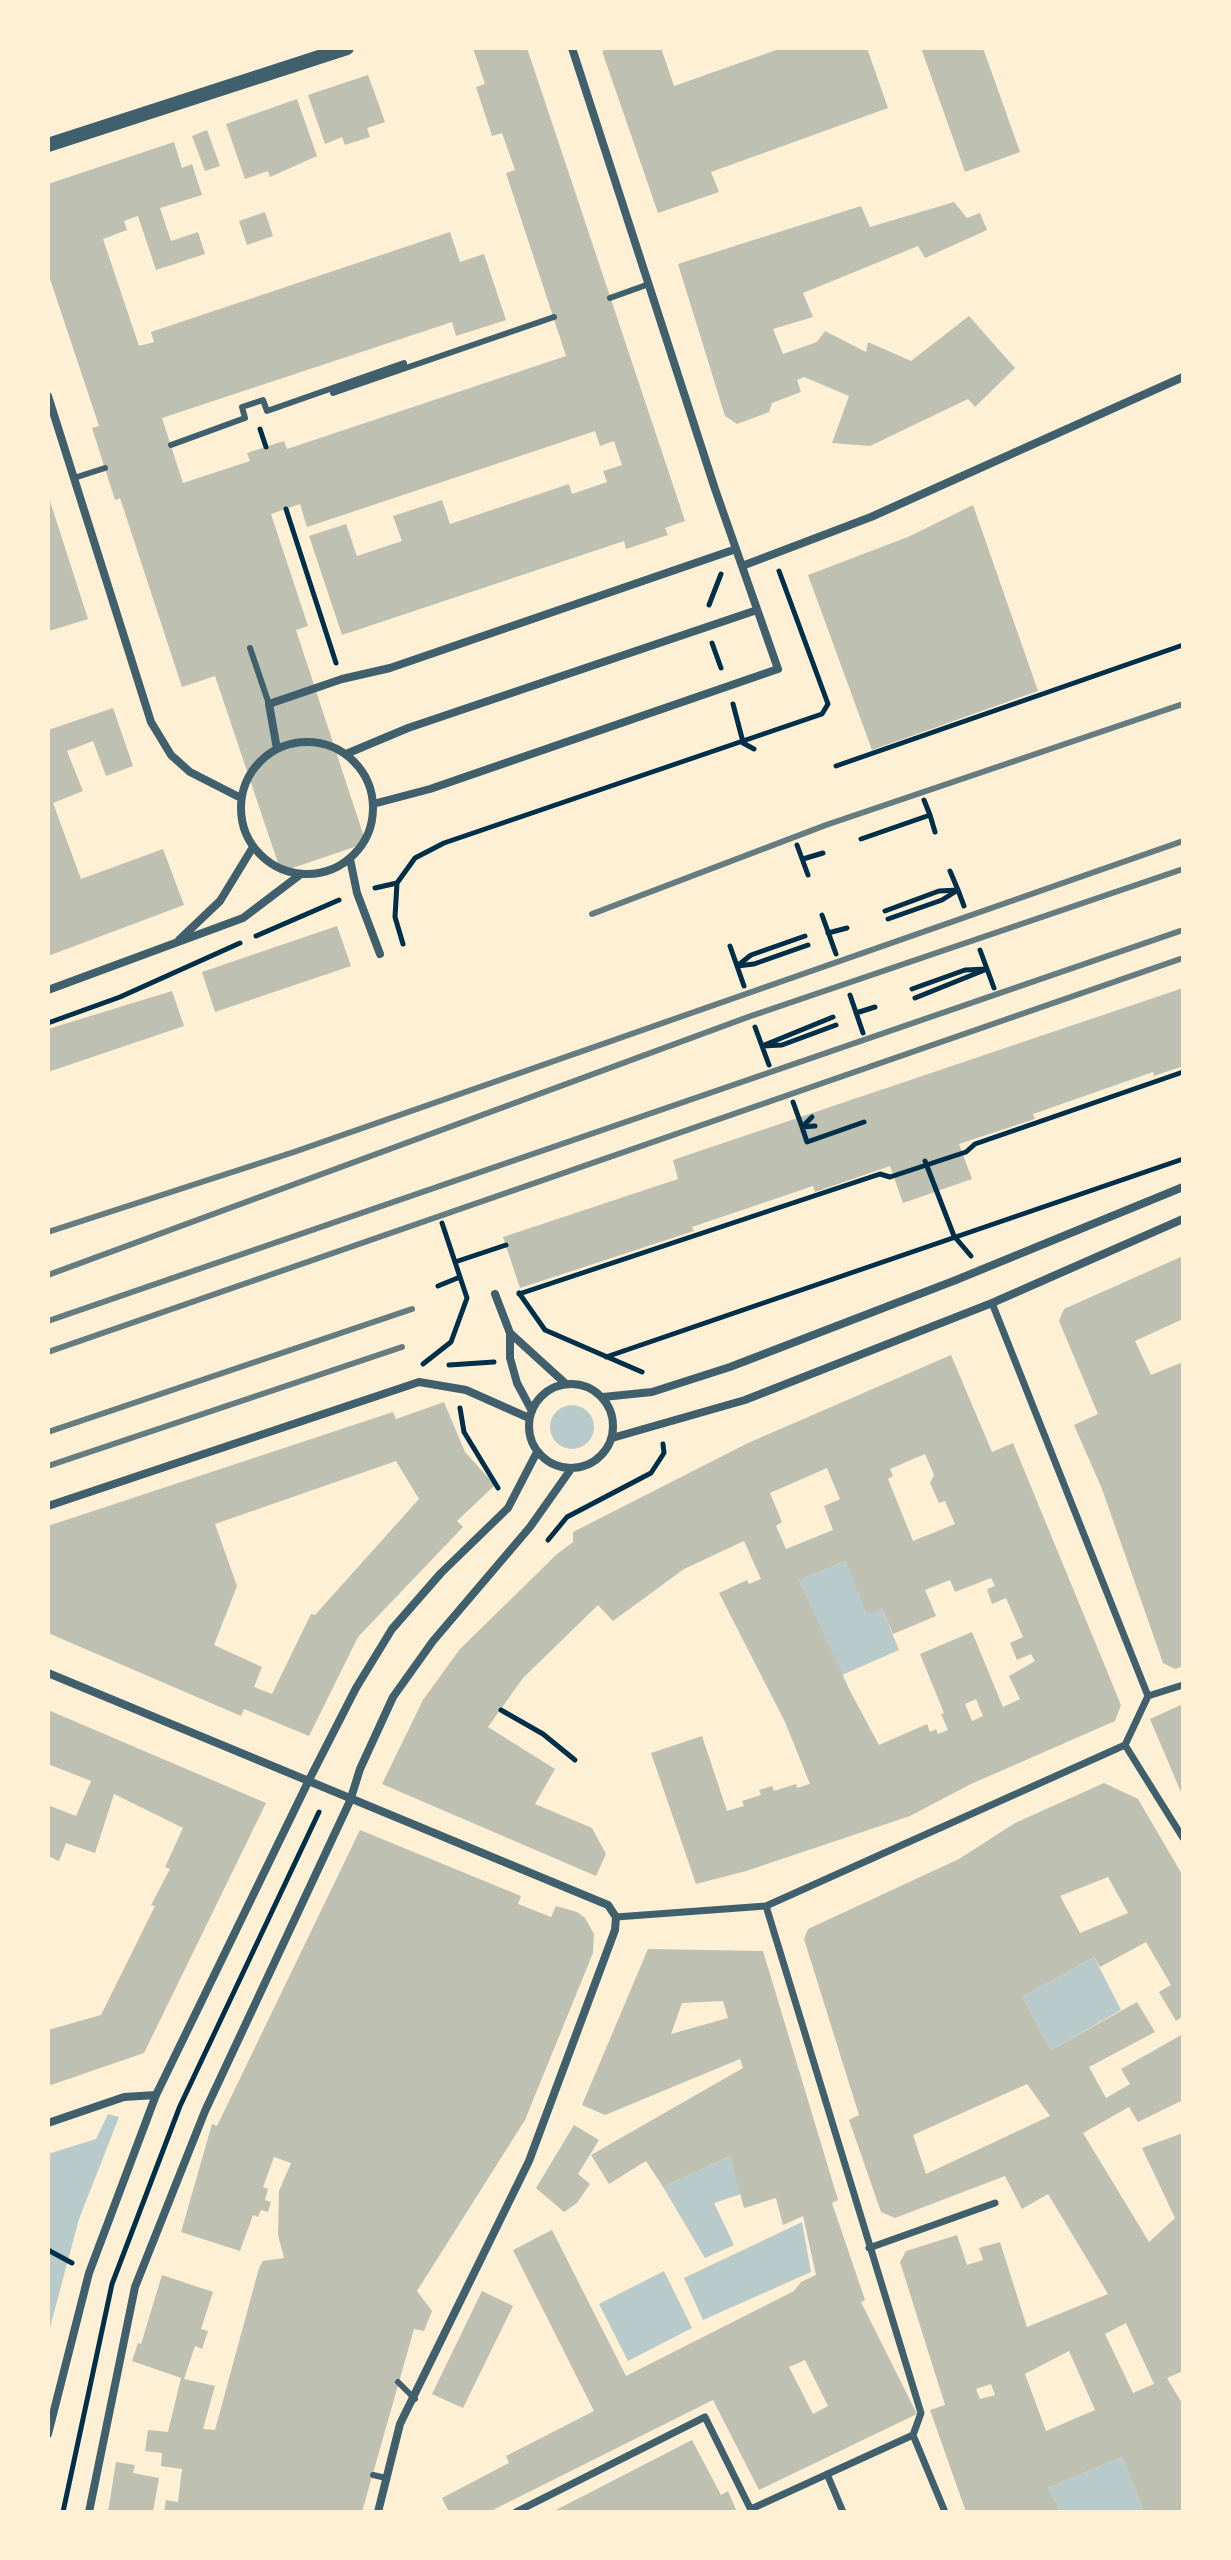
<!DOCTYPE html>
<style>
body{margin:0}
#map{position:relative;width:1231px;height:2560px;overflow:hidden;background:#fdf0d5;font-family:"Titillium Web",sans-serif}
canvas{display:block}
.frame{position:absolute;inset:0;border:50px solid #fdf0d5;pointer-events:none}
</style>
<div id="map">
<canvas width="1231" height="2560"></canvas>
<div class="frame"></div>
</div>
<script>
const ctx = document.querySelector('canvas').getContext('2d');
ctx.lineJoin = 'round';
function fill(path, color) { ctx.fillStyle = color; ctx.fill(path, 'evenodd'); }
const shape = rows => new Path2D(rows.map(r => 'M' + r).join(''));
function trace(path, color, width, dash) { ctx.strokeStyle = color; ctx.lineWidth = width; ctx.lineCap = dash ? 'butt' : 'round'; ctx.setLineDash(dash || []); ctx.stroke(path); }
const green = shape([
 '550 1427a22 22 0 1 1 44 0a22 22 0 1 1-44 0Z',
 [846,1561,882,1608,899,1650,842,1675,799,1580],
 [1094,1957,1121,2010,1051,2050,1022,1997],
 [108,2114,119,2117,79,2219,48,2335,48,2154,96,2139],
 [730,2156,741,2194,714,2203,734,2245,705,2258,663,2187],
 [802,2222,811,2272,703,2320,684,2278],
 [664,2271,692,2328,628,2361,599,2304],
 [1122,2457,1144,2512,1061,2512,1048,2488]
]);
const building = shape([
 [473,48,527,48,685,521,665,528,668,535,626,549,624,541,342,635,309,536,346,524,357,556,402,541,393,516,442,500,450,524,569,484,572,494,607,482,603,471,622,465,614,441,600,446,595,431,307,527,300,504,271,514,308,626,296,630,366,843,281,872,215,676,182,687,120,498,115,500,92,428,99,426,48,273,48,184,174,142,182,168,192,164,202,195,160,208,171,241,198,232,205,254,156,270,138,216,124,221,127,230,103,239,139,346,154,342,151,332,450,232,460,262,484,254,506,320,456,336,452,322,162,418,183,483,250,461,247,453,284,441,287,449,566,356,506,173,515,170,502,133,492,136,476,87,485,84],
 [612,48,661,48,674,86,782,48,867,48,888,108,711,172,719,192,658,213,602,51],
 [921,48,983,48,1020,152,965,172],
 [368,75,385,122,367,128,370,137,345,145,342,137,325,144,308,95],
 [297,99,317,156,270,177,268,171,245,179,226,124],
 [207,130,220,166,205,171,192,136],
 [954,202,967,218,980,213,987,230,925,258,918,246,803,293,813,317,773,329,783,354,817,342,825,331,866,352,868,342,911,361,969,316,1015,368,975,407,968,399,870,446,832,443,849,396,804,377,797,380,801,392,772,403,769,412,737,424,725,416,678,264,861,206,870,227],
 [265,212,273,236,247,245,239,221],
 [49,498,88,619,49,631,48,627],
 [973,505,1038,691,872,750,808,575,908,537],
 [113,708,133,766,106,776,93,741,67,751,83,791,53,803,81,879,163,849,184,905,48,956,48,730],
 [337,926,351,966,215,1012,202,972],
 [1183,988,1183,1066,1154,1076,1153,1072,1033,1114,1035,1119,959,1144,972,1179,903,1203,890,1166,815,1192,813,1186,692,1227,694,1231,520,1288,503,1237,678,1179,673,1160],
 [172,991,184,1026,48,1072,48,1029],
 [1183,1256,1183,1319,1135,1341,1151,1375,1183,1362,1183,1666,1175,1669,1163,1663,1102,1489,1074,1425,1098,1414,1059,1321,1064,1309],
 [951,1355,992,1452,1013,1443,1121,1705,1115,1721,971,1784,910,1816,746,1871,696,1884,651,1753,702,1736,727,1811,744,1806,742,1801,761,1795,759,1790,772,1786,774,1791,796,1784,797,1788,810,1784,785,1722,719,1593,747,1580,749,1584,761,1579,744,1541,684,1569,613,1621,598,1605,523,1678,488,1727,555,1769,535,1804,592,1828,606,1854,596,1876,382,1784,423,1700,460,1649,556,1555,573,1542,573,1532,748,1443],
 [925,1454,934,1475,930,1483,939,1503,945,1501,955,1524,913,1541,888,1479,893,1476,890,1469],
 [827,1468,840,1499,824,1506,833,1530,786,1549,776,1526,782,1522,770,1493],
 [846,1561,867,1614,882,1608,893,1634,936,1616,925,1590,950,1580,955,1592,991,1578,995,1586,987,1589,992,1604,1006,1598,1023,1637,1010,1643,1017,1660,1031,1654,1035,1661,1009,1676,1020,1699,1003,1707,972,1632,920,1654,944,1713,941,1714,948,1730,938,1734,936,1729,930,1732,927,1724,879,1745,850,1691,799,1580],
 [976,1699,983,1716,972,1721,965,1704],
 [444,1402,465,1452,495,1485,457,1521,463,1527,358,1637,309,1736,244,1709,241,1716,48,1633,48,1526,393,1412,396,1419],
 [396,1461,419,1499,315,1615,311,1614,272,1694,254,1687,262,1667,214,1645,237,1586,215,1524],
 [1183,1704,1183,1797,1150,1719],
 [48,1710,266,1803,144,2053,48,2086,48,2030,101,2015,155,1906,151,1905,170,1869,165,1867,183,1828,114,1794,95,1853,66,1843,59,1861,48,1856,50,1806,76,1816,91,1781,48,1764],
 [1104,1783,1138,1799,1183,1876,1183,2016,1176,2021,1159,1992,1171,1985,1146,1942,1100,1967,1094,1957,1022,1997,1051,2050,1137,2002,1155,2032,1089,2067,1106,2098,1130,2084,1121,2069,1183,2034,1183,2100,1138,2122,1129,2107,1083,2133,1149,2242,1175,2218,1142,2148,1183,2133,1183,2371,1167,2378,1183,2405,1183,2512,1144,2512,1122,2457,1048,2488,1061,2512,966,2512,930,2410,945,2405,900,2262,906,2251,957,2235,967,2265,983,2260,979,2248,1000,2242,1027,2327,1108,2294,1048,2194,1022,2209,1005,2176,895,2218,881,2212,849,2120,859,2115,804,1939,808,1929,959,1859,1015,1823],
 [1108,1877,1128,1913,1080,1933,1060,1896],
 [1027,2084,1050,2116,926,2174,913,2135],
 [1126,2323,1154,2384,1133,2393,1105,2334],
 [1069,2351,1095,2410,1046,2431,1025,2374],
 [991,2384,995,2395,980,2399,976,2389],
 [360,1830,521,1896,518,1904,551,1917,556,1906,577,1912,585,1918,594,1934,593,1953,525,2120,417,2291,432,2311,424,2331,414,2329,362,2512,164,2512,166,2500,178,2502,182,2469,161,2466,162,2453,145,2451,148,2430,168,2432,181,2378,132,2361,138,2343,141,2344,162,2275,213,2292,201,2329,208,2331,202,2349,195,2346,184,2379,215,2386,203,2429,215,2430,259,2268,263,2261,284,2258,278,2235,279,2191,291,2163,274,2157,263,2187,268,2189,265,2200,271,2202,268,2212,261,2210,258,2217,253,2215,240,2251,181,2232,212,2124,217,2126],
 [648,1949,763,1951,838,2200,832,2203,865,2300,861,2302,917,2414,759,2490,713,2400,489,2512,449,2512,442,2498,509,2463,506,2456,594,2411,513,2250,552,2230,626,2376,794,2291,801,2282,816,2275,803,2216,783,2225,776,2198,744,2208,730,2156,663,2187,646,2161,609,2184,591,2155,743,2068,740,2059,605,2115,582,2105],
 [723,2001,728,2018,671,2034,682,2003],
 [805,2360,828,2406,813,2414,789,2367],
 [574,2125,599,2140,578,2174,590,2184,577,2203,564,2212,536,2188],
 [482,2291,513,2306,463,2408,432,2394],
 [692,2440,721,2495,728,2491,737,2512,552,2512],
 [116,2462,135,2465,133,2473,159,2478,153,2512,108,2512]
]);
const path = shape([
 [260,429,266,447],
 [286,509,336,663],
 [709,605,721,574],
 [712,643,721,668],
 [733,704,743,742],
 [743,743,754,749],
 [836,766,1183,645],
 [924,800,930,815],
 [861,839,930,815,935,832],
 [797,845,808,875],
 [803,859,823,853],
 [375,888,397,883],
 [885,911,939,891,958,890,950,871],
 [822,915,836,954],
 [888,919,942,900,958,890,964,906],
 [828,933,847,928],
 [256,936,339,900],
 [403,944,395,917,397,883,415,858,444,843,822,714,828,704,779,571],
 [730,946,737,966,751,955,805,936],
 [744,986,737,966,754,964,808,945],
 [912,989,965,970,987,969,980,950],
 [850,995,863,1033],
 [915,998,987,969,994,988],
 [856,1013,875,1007],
 [48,1023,120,997,240,943],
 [755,1027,762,1046,833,1017],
 [769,1065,762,1046,782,1045,836,1025],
 [793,1102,802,1127,812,1117],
 [815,1126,802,1127,807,1142,864,1122],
 [925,1161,954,1236,971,1256],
 [455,1262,506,1245],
 [438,1286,460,1277],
 [519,1293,545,1330,642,1372],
 [519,1294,880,1174,890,1177,966,1152,975,1144,1183,1072],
 [606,1357,1183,1159],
 [423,1364,451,1342,467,1298,442,1223],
 [449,1365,494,1362],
 [460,1408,464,1432,498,1488],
 [548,1540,567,1517,651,1473,664,1453,663,1444],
 [501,1710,543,1734,575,1760],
 [48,2250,72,2263],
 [63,2512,112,2284,180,2106,319,1812]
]);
const service = shape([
 [610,298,649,284],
 [333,393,554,317],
 [171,445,245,418,242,407,263,400,267,411,404,363],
 [74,478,105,468],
 [250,648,269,704],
 [398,2382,415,2399],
 [373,2475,386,2478]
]);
const pedestrian = shape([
 [992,1303,1148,1696],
 [1148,1696,1183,1685],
 [1125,1745,1183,1838],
 [766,1906,921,2413,913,2435,945,2512],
 [616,1917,766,1906,1125,1745,1148,1696],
 [869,2248,995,2203],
 [827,2474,843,2512],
 [751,2509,913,2435],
 [516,2512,705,2417,752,2512]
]);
const minor = shape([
 [48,396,151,722,171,755,190,772,241,798],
 [742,566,871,517,1183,377],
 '241 808a66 66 0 1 1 132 0a66 66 0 1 1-132 0Z',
 [277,749,269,704,342,679,390,668,736,549],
 [346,754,408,728,757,610],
 [373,804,430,789,778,669,715,489,572,48],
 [350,859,357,893,380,954],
 [179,940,220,901,253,847],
 [48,990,243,918,301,874],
 [495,1294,510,1333,510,1358,517,1383,532,1411],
 [510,1333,566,1384],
 '529 1426a42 42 0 1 1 84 0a42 42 0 1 1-84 0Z',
 [603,1397,652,1392,730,1367,956,1280,1183,1187],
 [612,1438,745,1400,992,1303,1183,1219],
 [48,1506,419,1382,466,1390,529,1418],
 [48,1673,608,1905,616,1917,615,1930,529,2161,400,2424,378,2512],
 [48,2123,124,2097,156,2095],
 [48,2434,89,2273,156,2095,309,1780,356,1688,392,1629,441,1573,508,1508,537,1452],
 [89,2512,135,2287,205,2111,350,1801,360,1769,393,1697,433,1641,530,1527,571,1469]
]);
const tertiary = shape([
 [48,145,347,48]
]);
const rail = shape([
 [592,914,826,825,1183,704],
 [48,1232,294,1152,1183,841],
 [48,1275,748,1017,1183,869],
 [48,1321,1183,930],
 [48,1352,1183,958],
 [48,1432,412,1309],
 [48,1466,402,1347]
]);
fill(green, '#b9caca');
fill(building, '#bec0b2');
trace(path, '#003049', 5);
trace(service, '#3f606c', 6);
trace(pedestrian, '#3f606c', 7);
trace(minor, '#3f606c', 8);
trace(tertiary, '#3f606c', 14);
trace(rail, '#657d81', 6);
</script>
